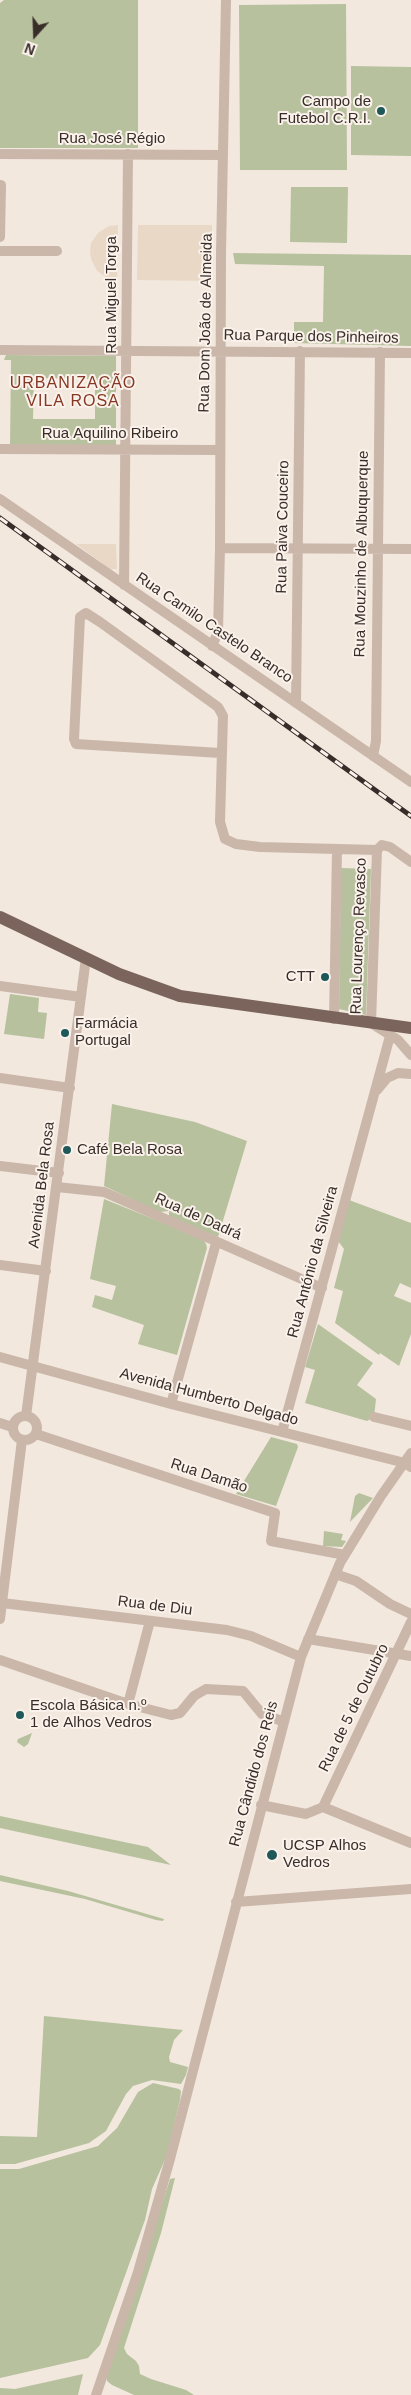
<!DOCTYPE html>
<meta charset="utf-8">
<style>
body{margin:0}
#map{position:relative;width:411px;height:2395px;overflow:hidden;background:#f2e8de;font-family:Helvetica,sans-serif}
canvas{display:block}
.north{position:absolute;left:10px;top:10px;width:50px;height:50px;-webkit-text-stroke:4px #faf2eb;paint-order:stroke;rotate:200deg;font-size:14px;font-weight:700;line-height:20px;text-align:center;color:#382d29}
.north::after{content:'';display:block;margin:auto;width:18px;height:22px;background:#382d29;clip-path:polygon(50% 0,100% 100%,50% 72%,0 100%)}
</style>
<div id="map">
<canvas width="411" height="2395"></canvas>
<div class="north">N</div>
</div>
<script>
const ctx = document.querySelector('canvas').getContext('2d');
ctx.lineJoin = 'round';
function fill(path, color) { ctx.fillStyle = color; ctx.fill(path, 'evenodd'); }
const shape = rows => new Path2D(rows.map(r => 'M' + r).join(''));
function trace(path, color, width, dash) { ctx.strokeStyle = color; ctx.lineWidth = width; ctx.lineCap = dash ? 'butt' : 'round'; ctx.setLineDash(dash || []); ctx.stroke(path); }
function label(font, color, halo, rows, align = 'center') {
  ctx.font = font + ' Helvetica,sans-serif'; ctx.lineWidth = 4; ctx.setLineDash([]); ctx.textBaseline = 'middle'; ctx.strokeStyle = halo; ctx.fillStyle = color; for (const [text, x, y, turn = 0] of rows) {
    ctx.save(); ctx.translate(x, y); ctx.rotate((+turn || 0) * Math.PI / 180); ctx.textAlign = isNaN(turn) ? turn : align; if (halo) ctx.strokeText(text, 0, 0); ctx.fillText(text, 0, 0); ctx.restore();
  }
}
const green = shape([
 [4,0,138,0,138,148,0,148,0,3],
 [346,4,347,170,240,170,239,5],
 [351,66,411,67,411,156,351,155],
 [291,187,348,187,347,243,290,242],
 [233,253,411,255,411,346,294,343,294,322,323,322,324,266,235,264],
 [6,355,116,356,116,446,10,445,11,360,4,360],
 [34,378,95,379,95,419,33,419],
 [341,868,371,869,366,1015,339,1009],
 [10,994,39,998,38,1012,47,1013,44,1039,4,1034],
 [112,1104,195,1122,247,1141,218,1237,169,1217,169,1211,159,1212,104,1186],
 [104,1199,203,1239,206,1244,207,1248,177,1355,138,1344,144,1325,92,1307,95,1295,112,1300,116,1286,90,1279],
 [349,1200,411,1223,411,1288,400,1283,394,1296,411,1303,411,1334,399,1366,380,1353,379,1355,335,1323,343,1291,334,1288,344,1249,338,1241],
 [318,1324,373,1363,357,1385,376,1399,374,1417,367,1421,305,1403,315,1370,305,1367],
 [271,1437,297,1444,298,1447,276,1506,236,1494],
 [359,1493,373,1498,350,1522,355,1496],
 [324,1531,343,1534,341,1540,346,1541,342,1547,323,1546],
 [32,1733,28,1744,24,1747,17,1742,18,1739],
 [0,1816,148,1847,171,1865,0,1828],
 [0,1875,68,1891,164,1919,163,1921,156,1920,85,1899,0,1881],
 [44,2016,183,2030,174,2040,169,2057,170,2062,188,2067,186,2075,181,2084,152,2080,133,2086,126,2094,106,2131,89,2143,15,2164,0,2164,0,2136,37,2137],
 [153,2083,179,2089,181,2091,180,2100,167,2155,152,2189,145,2220,100,2345,88,2358,0,2378,0,2169,19,2169,98,2146,117,2128,138,2092],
 [175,2178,161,2233,124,2348,127,2354,136,2361,139,2366,140,2374,151,2379,186,2390,194,2395,134,2395,112,2385,107,2381,107,2376,170,2179],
 [83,2374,78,2395,0,2395,0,2388,15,2389]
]);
const plaza = shape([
 [118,225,118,252,117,280,109,279,97,271,91,259,90,251,91,243,98,233,109,226],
 [138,225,212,225,212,281,137,280],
 [76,544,116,544,117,569,110,569]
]);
const minor = shape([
 [0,154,223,155],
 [0,237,1,185],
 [0,251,57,251],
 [0,350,411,353],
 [0,449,220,450],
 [0,499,411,782],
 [220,548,411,549],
 [124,585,128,154],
 [212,646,218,632,220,548,221,253,226,0],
 [296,703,300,351],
 [220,753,76,744,74,739,80,617,86,613,100,622,218,707,223,716,220,822,225,839,236,844,260,847,377,850,382,845,390,847,411,862],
 [373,756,376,741,380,352],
 [377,850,371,1023,398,1040,411,1055],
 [0,986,81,997],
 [334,1019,337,849],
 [0,1078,70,1088],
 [377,1090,387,1078,398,1073,411,1074],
 [0,1166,59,1173],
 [57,1187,104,1192,322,1288],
 [0,1265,46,1271],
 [0,1357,171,1404,405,1463,411,1467],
 [171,1404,216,1243],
 '13 1428a12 12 0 1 1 24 0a12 12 0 1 1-24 0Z',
 [26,1416,86,958],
 [374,1417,411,1426],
 [0,1423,12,1427],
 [282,1432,390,1036],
 [36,1434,275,1513,271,1541,345,1555],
 [335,1574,356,1581,390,1604,411,1614],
 [2,1603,227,1630,251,1636,301,1657],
 [0,1619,22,1440],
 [308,1639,411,1656],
 [0,1660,128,1704,171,1715,180,1713,194,1696,206,1689,243,1691,262,1714,282,1721],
 [128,1704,150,1621],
 [261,1805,306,1814,323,1807],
 [323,1807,411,1622],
 [323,1807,411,1843],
 [236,1902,411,1889],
 [96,2395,138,2272,170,2159,301,1657,340,1563,381,1496,411,1453]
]);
const primary = shape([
 [0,917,119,974,180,996,411,1028]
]);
const rail = shape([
 [0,518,411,816]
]);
const markers = [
 [381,111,5,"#1f5859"],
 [325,977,5,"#1f5859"],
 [65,1033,5,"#1f5859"],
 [67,1150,5,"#1f5859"],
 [20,1715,5,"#1f5859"],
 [272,1855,6,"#1f5859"]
];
const poiNames = [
 ["Campo de",371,102,"right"],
 ["Futebol C.R.I.",371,119,"right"],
 ["CTT",315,977,"right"],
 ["Farmácia",75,1024],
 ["Portugal",75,1041],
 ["Café Bela Rosa",77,1150],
 ["Escola Básica n.º",30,1706],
 ["1 de Alhos Vedros",30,1723],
 ["UCSP Alhos",283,1846],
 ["Vedros",283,1863]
];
const streetNames = [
 ["Rua José Régio",112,139],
 ["Rua Miguel Torga",112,295,-90],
 ["Rua Dom João de Almeida",206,323,-89],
 ["Rua Parque dos Pinheiros",311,337,1],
 ["Rua Aquilino Ribeiro",110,434],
 ["Rua Paiva Couceiro",283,527,-89],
 ["Rua Mouzinho de Albuquerque",362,554,-89],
 ["Rua Camilo Castelo Branco",214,628,34],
 ["Rua Lourenço Revasco",359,936,-88],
 ["Avenida Bela Rosa",42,1185,-83],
 ["Rua de Dadrá",198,1217,24],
 ["Rua António da Silveira",313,1262,-75],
 ["Avenida Humberto Delgado",209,1397,15],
 ["Rua Damão",209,1476,18],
 ["Rua de Diu",155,1606,7],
 ["Rua de 5 de Outubro",354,1708,-64],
 ["Rua Cândido dos Reis",254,1774,-75]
];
const neighbourhoodNames = [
 ["URBANIZAÇÃO",73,384],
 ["VILA ROSA",73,402]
];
fill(green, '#b7c19e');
fill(plaza, '#ead8c6');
trace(minor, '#cab7aa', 10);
trace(primary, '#7a645b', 12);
trace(rail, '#382d29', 5);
trace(rail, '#faf2eb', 3, [9]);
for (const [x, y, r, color] of markers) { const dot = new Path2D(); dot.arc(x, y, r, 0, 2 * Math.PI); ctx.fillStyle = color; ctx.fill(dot); trace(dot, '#faf2eb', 2); }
label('15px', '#382d29', '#faf2eb', poiNames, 'left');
label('15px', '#382d29', '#faf2eb', streetNames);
ctx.letterSpacing = '1px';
label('16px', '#863724', '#faf2eb', neighbourhoodNames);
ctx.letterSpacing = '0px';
</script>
